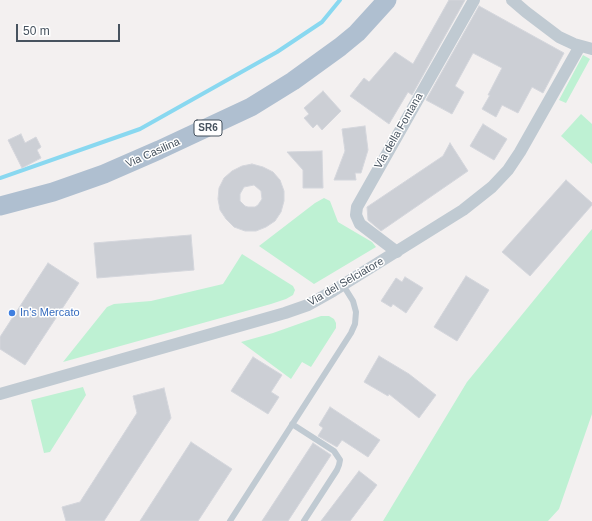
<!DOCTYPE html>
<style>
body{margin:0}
#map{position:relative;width:592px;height:521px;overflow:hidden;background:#f3f0f0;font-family:Arial,sans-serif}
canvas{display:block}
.scale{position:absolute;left:16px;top:24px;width:104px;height:18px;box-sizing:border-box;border:2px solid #47535f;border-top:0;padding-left:5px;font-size:12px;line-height:14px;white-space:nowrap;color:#47535f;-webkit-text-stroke:3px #fff;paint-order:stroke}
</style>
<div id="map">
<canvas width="592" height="521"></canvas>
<div class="scale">50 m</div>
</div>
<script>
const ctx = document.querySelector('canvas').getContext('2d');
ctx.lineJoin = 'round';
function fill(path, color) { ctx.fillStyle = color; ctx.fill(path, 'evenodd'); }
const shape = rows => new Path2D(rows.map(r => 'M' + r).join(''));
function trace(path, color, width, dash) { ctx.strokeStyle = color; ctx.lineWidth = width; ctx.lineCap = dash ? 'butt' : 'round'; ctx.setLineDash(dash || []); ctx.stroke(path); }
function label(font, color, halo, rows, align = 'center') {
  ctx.font = font + ' Arial,sans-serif'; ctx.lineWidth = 3; ctx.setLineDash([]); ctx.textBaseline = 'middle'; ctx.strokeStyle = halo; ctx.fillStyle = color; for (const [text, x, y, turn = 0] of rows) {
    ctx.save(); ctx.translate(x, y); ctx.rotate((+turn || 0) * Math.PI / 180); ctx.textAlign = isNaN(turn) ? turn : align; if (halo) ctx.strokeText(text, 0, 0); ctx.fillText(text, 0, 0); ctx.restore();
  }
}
const green = shape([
 [583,55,590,59,566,103,559,100],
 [581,114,592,124,592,164,561,136],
 [324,198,330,201,338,222,372,242,376,247,314,284,259,246,315,203],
 [592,229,592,414,559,509,548,521,383,521,467,382],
 [242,254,293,286,295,290,293,295,286,299,271,304,63,362,107,307,114,304,151,301,223,284],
 [321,316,329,316,334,319,336,323,336,328,311,367,302,362,291,379,241,342,273,333],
 [83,387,86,395,50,452,44,453,31,400]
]);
const stream = shape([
 [0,178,140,129,277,52,322,22,340,0]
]);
const building = shape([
 [449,0,465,0,412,95,408,92,389,124,350,96,364,78,369,82,395,52,413,64,449,0],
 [479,6,564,53,543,93,532,87,518,113,502,105,496,117,482,109,490,95,488,95,502,68,473,53,455,86,464,92,452,114,426,100,479,6],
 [323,91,341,111,322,130,317,124,313,128,304,118,309,114,304,108,323,91],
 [483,124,507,139,494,160,470,146,483,124],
 [365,126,368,150,361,173,355,173,356,180,334,180,345,151,342,129,365,126],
 [21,134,25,143,36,137,41,147,37,150,41,158,22,168,8,140,21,134],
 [450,143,468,171,381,231,368,220,367,207,443,156,450,143],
 [322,151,323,188,303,188,303,170,287,152,322,151],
 [252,164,263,167,273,172,280,180,284,191,284,201,281,212,275,221,266,227,256,231,245,231,234,227,226,219,220,210,218,199,219,188,224,178,232,171,242,166,252,164],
 [254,185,261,191,262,199,258,205,255,207,248,207,245,206,240,201,240,194,244,187,254,185],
 [566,180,592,203,592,205,530,276,502,252,566,180],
 [191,235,194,270,97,278,94,243,191,235],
 [48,263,79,283,25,365,0,349,0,337,48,263],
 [466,276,489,290,457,341,434,327,466,276],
 [405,277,423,288,406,313,393,304,391,307,381,301,396,278,402,282,405,277],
 [379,356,409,374,436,395,419,418,389,394,388,396,364,382,379,356],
 [253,357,282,375,271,392,279,397,268,414,231,391,253,357],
 [164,388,171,418,104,521,66,521,62,507,80,502,137,413,133,396,164,388],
 [330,407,380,440,368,457,342,440,337,447,318,436,323,428,319,425,330,407],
 [191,442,232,469,198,521,140,521,191,442],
 [313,443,331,455,288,521,262,521,313,443],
 [359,471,377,485,350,521,321,521,359,471]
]);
const service = shape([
 [292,424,334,451,340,460,339,465,337,470,304,521],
 [230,521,351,333,355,324,356,312,353,301,343,285]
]);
const minor = shape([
 [512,0,526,12,559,37,574,44,592,49],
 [397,252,360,224,356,215,357,207,474,0],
 [0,394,285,313,308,305,333,291,463,210,492,187,508,170,520,152,580,46]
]);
const primary = shape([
 [0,206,53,192,104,174,159,150,251,107,293,81,340,47,357,33,387,0]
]);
const markers = [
 [12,313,4,"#3f7fe0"]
];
const shields = [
 [208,128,28]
];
const shieldNames = [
 ["SR6",208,128]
];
const streetNames = [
 ["Via della Fontana",399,131,-60],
 ["Via Casilina",153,153,-24],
 ["Via del Selciatore",346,282,-30]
];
const shopNames = [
 ["In's Mercato",20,313]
];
fill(green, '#bef1d3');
trace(stream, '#89d8f0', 4);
fill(building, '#cccfd5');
trace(building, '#d4d6dc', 1);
trace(service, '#c0cad2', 6);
trace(minor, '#c0cad2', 12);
trace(primary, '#afbfd0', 19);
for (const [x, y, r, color] of markers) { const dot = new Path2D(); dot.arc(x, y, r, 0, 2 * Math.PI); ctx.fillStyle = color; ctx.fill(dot); trace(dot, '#fff', 1.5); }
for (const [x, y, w] of shields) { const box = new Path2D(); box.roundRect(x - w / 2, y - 8, w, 16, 3); ctx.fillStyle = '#fff'; ctx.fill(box); trace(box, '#47535f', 1); }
label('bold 10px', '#47535f', null, shieldNames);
label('11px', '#47535f', '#fff', streetNames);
label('11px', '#366cbe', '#fff', shopNames, 'left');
</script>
